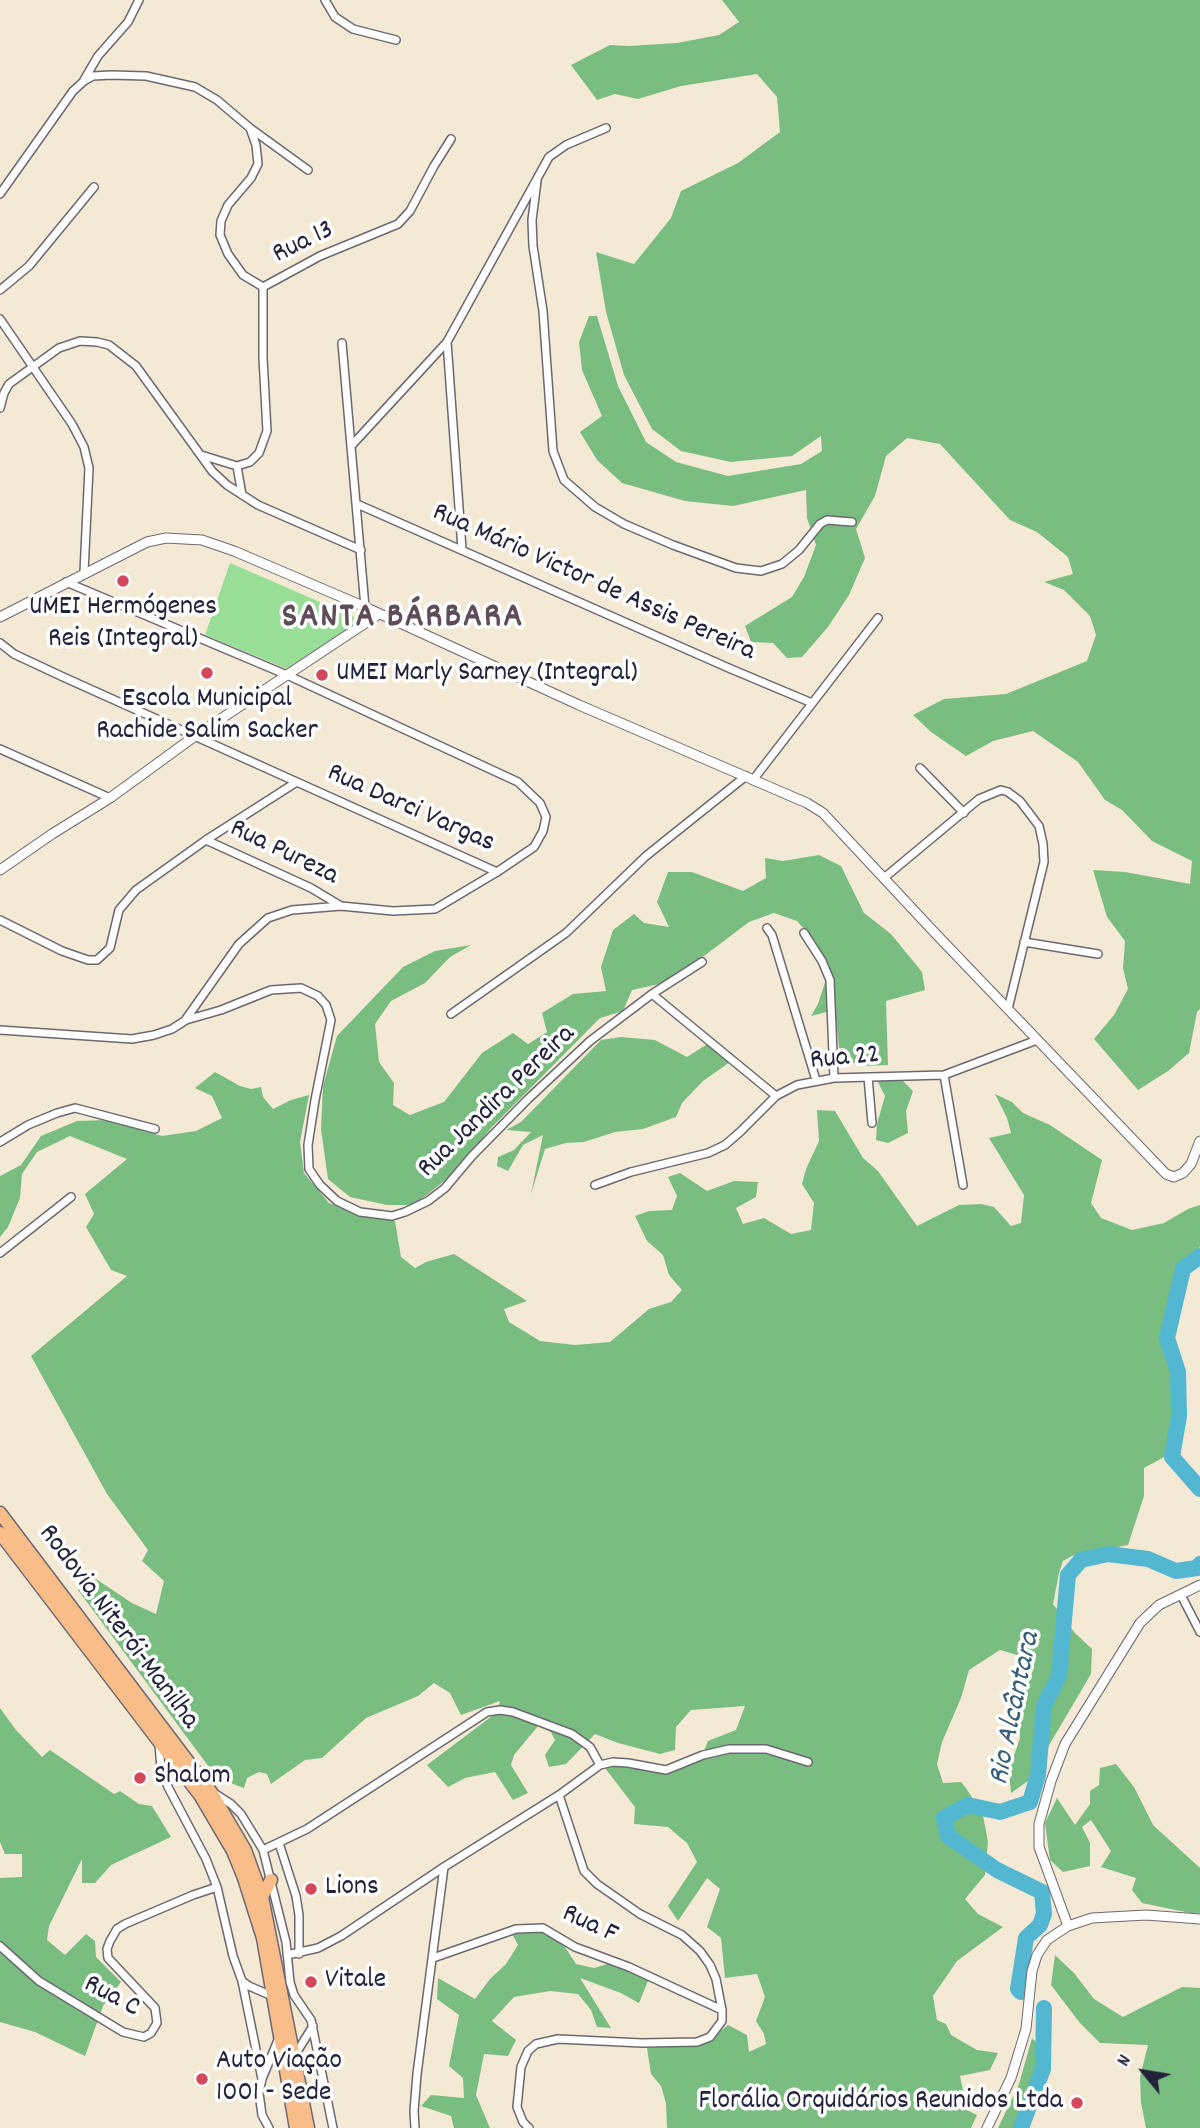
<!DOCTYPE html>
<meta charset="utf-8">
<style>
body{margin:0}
#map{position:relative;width:1200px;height:2128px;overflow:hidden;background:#f4e9d4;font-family:Dekko,sans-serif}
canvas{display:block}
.north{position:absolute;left:1109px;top:2037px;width:70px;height:70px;-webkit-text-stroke:5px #fff;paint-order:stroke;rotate:300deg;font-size:19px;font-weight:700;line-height:28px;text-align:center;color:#22223b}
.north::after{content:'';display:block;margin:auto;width:24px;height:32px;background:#22223b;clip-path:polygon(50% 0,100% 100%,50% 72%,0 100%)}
</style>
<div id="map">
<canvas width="1200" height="2128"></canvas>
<div class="north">N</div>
</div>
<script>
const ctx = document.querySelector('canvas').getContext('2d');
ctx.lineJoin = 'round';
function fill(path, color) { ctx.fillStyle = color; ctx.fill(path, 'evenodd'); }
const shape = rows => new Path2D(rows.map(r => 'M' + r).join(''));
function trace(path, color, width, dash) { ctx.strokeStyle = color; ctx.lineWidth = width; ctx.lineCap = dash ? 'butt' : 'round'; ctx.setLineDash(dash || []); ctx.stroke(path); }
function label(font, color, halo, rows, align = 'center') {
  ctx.font = font + ' Dekko,sans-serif'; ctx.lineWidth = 7; ctx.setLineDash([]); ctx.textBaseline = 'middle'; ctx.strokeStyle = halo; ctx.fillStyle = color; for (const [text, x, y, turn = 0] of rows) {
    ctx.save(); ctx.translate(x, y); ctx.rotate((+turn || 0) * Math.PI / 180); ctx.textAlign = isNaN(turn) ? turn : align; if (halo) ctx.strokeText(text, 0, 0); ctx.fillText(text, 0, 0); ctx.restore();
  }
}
const green = shape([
 [230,563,274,582,361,620,287,669,205,635]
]);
const forest = shape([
 [722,0,1200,0,1200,1009,1197,1012,1189,1053,1168,1071,1138,1090,1094,1039,1114,1015,1128,989,1123,968,1125,941,1107,917,1093,870,1125,872,1190,884,1192,861,1152,841,1122,810,1105,800,1078,762,1033,731,993,741,966,756,931,732,913,715,944,699,1006,694,1087,661,1096,635,1090,616,1064,590,1044,582,1073,574,1068,557,1037,532,1010,520,940,444,907,438,886,456,875,496,856,529,865,558,849,595,828,627,802,657,787,658,773,643,751,642,745,626,792,597,804,577,816,545,807,518,806,490,733,506,685,501,622,483,597,460,580,432,602,416,582,370,579,342,589,316,597,316,618,386,646,442,676,462,728,476,801,464,822,451,821,436,792,456,731,462,681,451,652,429,624,375,606,312,596,252,634,264,671,218,681,191,738,163,780,132,777,97,757,74,681,86,638,99,615,94,597,100,571,65,610,45,629,46,677,43,719,35,739,22],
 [819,855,841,866,864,913,891,934,922,972,925,990,886,1001,888,1065,860,1066,840,1056,836,1020,830,1011,811,1016,818,1004,830,967,813,939,797,921,774,913,749,922,696,962,659,984,632,990,623,1011,600,1018,491,1128,458,1170,414,1205,387,1205,350,1197,328,1179,321,1129,323,1086,337,1036,403,967,435,951,471,945,450,957,425,983,391,1001,375,1024,379,1062,394,1083,393,1105,410,1115,444,1102,482,1053,513,1033,528,1044,547,1032,542,1013,573,994,606,991,601,967,613,930,634,914,644,923,669,927,657,902,668,872,692,872,743,891,766,878,765,858,783,861],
 [621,1037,655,1040,687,1057,709,1043,730,1062,703,1081,682,1103,676,1117,643,1129,615,1132,584,1142,566,1143,545,1149,531,1194,543,1135,523,1145,508,1171,497,1166,498,1157,514,1150,531,1132,506,1130,521,1122,601,1040],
 [215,1072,240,1086,251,1089,261,1087,263,1097,273,1109,291,1100,309,1095,300,1142,304,1173,329,1203,364,1217,395,1221,401,1257,415,1268,426,1262,454,1254,527,1301,504,1309,509,1322,540,1341,575,1345,610,1342,649,1309,671,1302,682,1290,669,1275,663,1255,647,1241,635,1216,649,1211,672,1210,677,1196,668,1177,680,1173,707,1191,734,1181,758,1182,756,1197,736,1208,743,1224,764,1218,791,1234,811,1230,814,1203,802,1184,806,1169,819,1141,817,1110,835,1111,863,1158,878,1171,917,1226,959,1205,981,1204,994,1207,1011,1226,1021,1223,1024,1195,989,1138,1011,1133,1007,1118,995,1094,1012,1102,1023,1113,1050,1125,1102,1160,1091,1203,1101,1218,1132,1230,1164,1223,1188,1209,1200,1205,1200,1247,1175,1270,1162,1343,1174,1381,1174,1413,1166,1456,1144,1468,1144,1496,1128,1545,1072,1556,1063,1561,1059,1573,1053,1604,1075,1633,1092,1649,1091,1674,1028,1781,1011,1793,1009,1770,1020,1738,1018,1712,1033,1670,1024,1657,1000,1650,969,1670,961,1698,942,1742,937,1764,943,1783,961,1782,966,1788,983,1815,988,1842,985,1875,965,1899,978,1914,1003,1927,957,1961,933,1996,937,2020,946,2024,951,2035,977,2050,998,2053,990,2070,960,2076,967,2110,977,2115,971,2128,667,2128,666,2103,661,2086,651,2074,647,2048,705,2043,728,2025,747,2035,749,2052,766,2044,764,2034,756,2021,765,1997,757,1974,725,1978,721,1938,707,1927,720,1889,707,1878,678,1921,668,1906,697,1862,687,1843,668,1827,634,1824,635,1807,605,1768,638,1762,668,1766,703,1753,708,1741,736,1730,745,1706,691,1710,676,1727,675,1750,660,1754,618,1743,595,1734,566,1764,549,1767,545,1755,555,1740,551,1732,538,1726,514,1755,511,1765,528,1793,513,1800,495,1772,465,1778,448,1787,427,1765,496,1713,500,1701,461,1715,450,1693,434,1683,418,1696,366,1718,322,1758,305,1760,271,1784,267,1774,259,1772,247,1778,244,1788,217,1778,78,1590,96,1579,132,1603,156,1614,164,1581,142,1561,148,1550,107,1494,31,1356,127,1276,111,1270,86,1227,94,1214,85,1194,127,1159,70,1136,37,1152,22,1174,20,1198,8,1227,0,1237,0,1176,21,1165,41,1136,77,1121,108,1120,162,1136,196,1131,222,1118,212,1096,195,1088],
 [876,1078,902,1080,913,1091,906,1111,908,1133,888,1143,876,1140,877,1124,885,1096],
 [0,1708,16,1730,42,1757,50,1750,114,1794,120,1791,139,1804,152,1806,171,1837,111,1865,95,1883,82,1883,82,1859,49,1926,47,1940,65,1955,86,1934,95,1941,96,1957,121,1982,103,2006,85,2056,35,2032,0,2022,0,1878,22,1877,22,1854,5,1854,0,1842],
 [1116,1764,1134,1787,1153,1825,1200,1868,1200,1913,1195,1914,1142,1903,1132,1890,1136,1878,1101,1867,1111,1851,1091,1820,1082,1827,1090,1843,1090,1866,1063,1872,1050,1860,1045,1823,1057,1798,1075,1825,1090,1804,1090,1791,1099,1785,1100,1768],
 [547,1931,561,1941,576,1964,594,1968,611,1963,638,1972,648,1981,639,2003,621,1993,580,1978,611,2028,597,2027,591,2010,578,1994,550,1991,514,1997,492,2021,516,2040,508,2056,484,2054,476,2095,490,2128,454,2128,451,2116,421,2106,431,2095,464,2098,463,2078,449,2066,459,2015,437,1999,438,1978,475,1999,490,1979,506,1964,518,1945,511,1932],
 [1055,1955,1074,1973,1094,1999,1123,2017,1182,1987,1200,1988,1200,2128,1146,2128,1141,2103,1140,2077,1148,2045,1100,2043,1080,2023,1051,1985],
 [1032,2038,1047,2053,1034,2116,1027,2128,998,2128,1019,2084]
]);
const river = shape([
 [1200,1256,1183,1269,1167,1338,1178,1372,1179,1416,1172,1457,1200,1489],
 [1021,1992,1018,1989,1026,1938,1040,1925,1044,1914,1042,1892,997,1870,948,1836,944,1818,968,1805,1000,1812,1030,1802,1038,1775,1044,1706,1059,1676,1068,1575,1081,1560,1108,1554,1148,1559,1176,1571,1197,1568,1200,1564],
 [1021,2128,1043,2069,1044,2008]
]);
const minor = shape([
 [325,0,335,17,353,29,396,40],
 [84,80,98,56,128,22,139,0],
 [250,128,308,170],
 [537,181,532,220,533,246,543,311,553,451,564,480,595,507,624,524,673,545,736,568,761,571,782,564,799,550,820,524,827,520,852,522],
 [0,194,73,91,84,81,93,76,111,75,146,76,195,87,217,100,250,128,256,145,258,164,251,178,228,205,221,221,220,235,228,254,243,275,263,287],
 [263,287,320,256,398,224,410,211,434,166,451,139],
 [0,290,29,266,94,187],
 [0,319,72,424,84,447,89,468,84,572],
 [447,342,462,549],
 [342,343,365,607],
 [0,408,4,393,9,384,59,348,80,341,97,342,109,345,136,366,212,471,227,485,258,505,361,550],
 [352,445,447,342,549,157,566,145,606,128],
 [201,455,237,466],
 [242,495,237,466,250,462,259,453,267,431,263,358,263,287],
 [357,504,731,669,812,703],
 [0,643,14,654,61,676,497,872,534,847,543,831,546,817,540,803,518,782,287,675,66,582],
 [0,749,110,798],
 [920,768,964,813],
 [753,780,878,618],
 [206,840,311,888,341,906],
 [884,878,979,799,1001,790,1008,792,1020,801,1039,826,1043,844,1044,862,1008,1009],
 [0,920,62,951,88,960,97,960,110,948,119,910,136,890,206,840,295,783],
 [767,928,772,935,816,1080],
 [804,933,822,961,830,980,834,1078],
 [1024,942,1098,954],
 [652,994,702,962],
 [451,1014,566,933,646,856,746,776],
 [186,1019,239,944,268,918,292,910,341,906,393,911,435,909,497,872],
 [0,1030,132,1039,154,1035,172,1029,186,1020,221,1010,271,990,301,988,318,996,326,1005,331,1020,315,1100,308,1145,309,1169,320,1185,337,1201,360,1212,392,1216,405,1212,428,1201,445,1188,472,1156,528,1099,590,1041,652,994,776,1096],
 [944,1075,963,1185],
 [868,1077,872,1123],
 [0,1142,28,1125,57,1113,75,1108,155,1129],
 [595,1185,631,1172,708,1153,725,1145,740,1132,776,1096,797,1085,834,1078,944,1075,1037,1040],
 [0,1253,71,1197],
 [1181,1595,1200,1632],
 [159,1745,161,1768,168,1787,206,1859,217,1887,233,1956,242,1981,249,1986,272,1996],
 [214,1793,231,1804,241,1814,263,1850,286,1942,290,1982,294,1995,311,2020,333,2128],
 [279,1843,296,1896,299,1915,299,1954],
 [263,1850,307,1829,487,1712,500,1710,513,1712,572,1734,590,1747,600,1765],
 [0,1946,39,1981,123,2032,144,2037,151,2033,157,2023,155,2008,108,1958,107,1949,110,1941,117,1929,125,1924,193,1895,217,1887],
 [287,1955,318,1948,341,1936,444,1867,559,1795,600,1765,613,1762,628,1763,666,1770,703,1755,729,1749,766,1749,808,1762],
 [433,1958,516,1929,543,1928,575,1947,629,1967,722,2010],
 [242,1981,262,2079],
 [295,2055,313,2026],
 [269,2128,262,2115,259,2093,262,2079,278,2040],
 [415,2128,414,2111,417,2074,444,1867],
 [529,2128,523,2122,517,2107,521,2067,528,2051,536,2044,558,2039,642,2043,697,2042,710,2037,722,2021,722,2010,716,1979,710,1965,700,1951,682,1935,640,1914,597,1884,584,1871,559,1795]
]);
const tertiary = shape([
 [0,617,147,542,166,538,202,540,234,551,365,607,579,705,807,803,823,813,935,933,1166,1174,1174,1177,1183,1173,1191,1164,1200,1141],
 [0,870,52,834,110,798,195,736,379,614],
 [1068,1926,1039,1847,1039,1824,1051,1781,1065,1744,1140,1623,1159,1605,1200,1585],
 [987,2128,1011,2078,1026,2029,1032,1971,1037,1955,1047,1940,1068,1926,1092,1918,1146,1915,1200,1919]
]);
const trunk = shape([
 [0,1513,211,1792,245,1850,262,1897,308,2128],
 [0,1533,200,1795,233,1851,244,1878,263,1938,296,2128],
 [262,1897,271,1880]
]);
const markers = [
 [123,581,7,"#d1495b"],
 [207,673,7,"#d1495b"],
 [322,675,7,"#d1495b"],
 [140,1778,7,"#d1495b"],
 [311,1889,7,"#d1495b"],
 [311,1982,7,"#d1495b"],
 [202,2079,7,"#d1495b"],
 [1077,2103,7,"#d1495b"]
];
const streetNames = [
 ["Rua 13",304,244,-26],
 ["Rua Mário Victor de Assis Pereira",593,584,24],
 ["Rua Darci Vargas",410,810,24],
 ["Rua Pureza",283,854,26],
 ["Rua 22",845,1060,-5],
 ["Rua Jandira Pereira",498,1103,-44],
 ["Rodovia Niterói-Manilha",117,1628,53],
 ["Rua F",589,1926,25],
 ["Rua C",111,1998,28]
];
const poiNames = [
 ["UMEI Hermógenes",123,609,"center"],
 ["Reis (Integral)",123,641,"center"],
 ["UMEI Marly Sarney (Integral)",336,675],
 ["Escola Municipal",207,701,"center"],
 ["Rachide Salim Sacker",207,733,"center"],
 ["Shalom",154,1778],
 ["Lions",325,1889],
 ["Vitale",325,1982],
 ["Auto Viação",216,2063],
 ["1001 - Sede",216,2095],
 ["Florália Orquidários Reunidos Ltda",1063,2103,"right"]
];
const waterNames = [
 ["Rio Alcântara",1017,1709,-78]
];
const districtNames = [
 ["SANTA BÁRBARA",403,620]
];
fill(green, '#98de97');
fill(forest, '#7abd80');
trace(river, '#54b7d2', 16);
trace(minor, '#6c6871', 10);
trace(tertiary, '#6c6871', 11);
trace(trunk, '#6c6871', 15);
trace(minor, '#fff', 7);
trace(tertiary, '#fff', 9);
trace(trunk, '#f8bd89', 12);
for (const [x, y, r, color] of markers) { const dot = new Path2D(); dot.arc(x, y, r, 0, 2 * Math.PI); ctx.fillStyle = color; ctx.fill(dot); trace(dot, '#fff', 2.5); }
label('28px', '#22223b', '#fff', streetNames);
label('28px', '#22223b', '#fff', poiNames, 'left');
label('italic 30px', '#365e77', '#fff', waterNames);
ctx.letterSpacing = '2px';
label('bold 35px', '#5e4d56', '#fff', districtNames);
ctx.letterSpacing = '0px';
</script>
